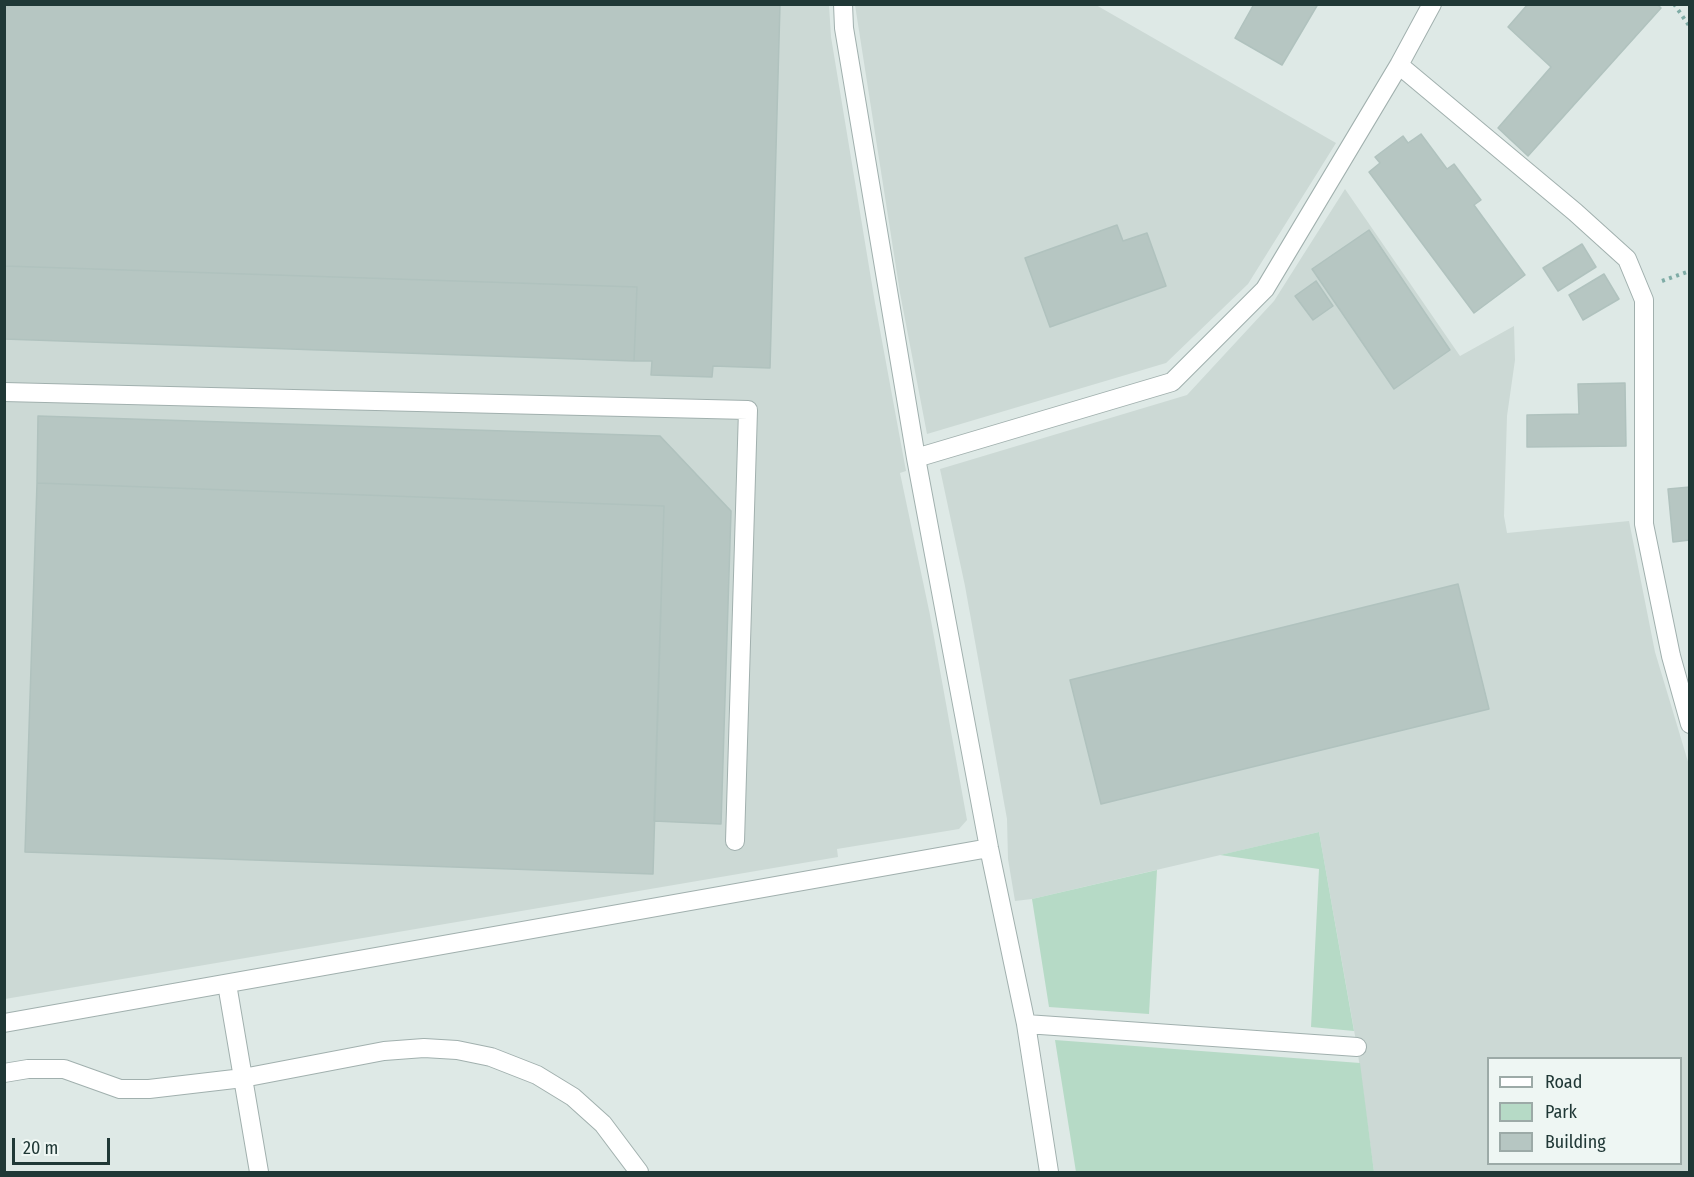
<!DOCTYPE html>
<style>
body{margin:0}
#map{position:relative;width:1694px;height:1177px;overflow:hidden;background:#dee9e6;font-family:"Fira Sans Condensed",sans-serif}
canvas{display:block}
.frame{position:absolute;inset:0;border:6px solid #203836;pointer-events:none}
.legend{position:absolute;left:1487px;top:1057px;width:195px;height:108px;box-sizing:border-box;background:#eef6f3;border:2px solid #9caaa7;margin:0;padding:8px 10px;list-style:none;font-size:18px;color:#203836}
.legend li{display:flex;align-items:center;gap:12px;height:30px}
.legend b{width:30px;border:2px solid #9caaa7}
.scale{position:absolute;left:12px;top:1138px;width:98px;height:27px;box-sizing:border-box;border:3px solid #203836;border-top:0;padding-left:8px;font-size:18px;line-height:21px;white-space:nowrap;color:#203836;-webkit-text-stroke:4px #eef6f3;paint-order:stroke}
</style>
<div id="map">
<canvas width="1694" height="1177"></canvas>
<div class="frame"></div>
<ul class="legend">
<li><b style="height:8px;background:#fff"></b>Road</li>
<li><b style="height:16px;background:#b6dac6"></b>Park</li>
<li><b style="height:16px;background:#b6c6c2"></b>Building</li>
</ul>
<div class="scale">20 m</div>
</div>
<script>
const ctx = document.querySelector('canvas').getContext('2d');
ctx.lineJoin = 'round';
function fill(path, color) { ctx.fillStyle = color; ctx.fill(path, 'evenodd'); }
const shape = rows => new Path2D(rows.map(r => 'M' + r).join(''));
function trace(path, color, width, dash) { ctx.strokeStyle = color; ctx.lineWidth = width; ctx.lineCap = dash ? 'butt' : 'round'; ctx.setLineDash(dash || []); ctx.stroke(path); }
const built = shape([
 [5,5,829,5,831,37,875,303,906,471,900,473,930,615,967,820,959,829,837,849,838,857,5,999],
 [855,5,1096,5,1336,143,1248,284,1166,363,927,434,900,293],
 [1345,189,1460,356,1514,326,1515,360,1507,416,1504,516,1507,533,1629,521,1655,652,1689,765,1689,1172,1374,1172,1357,1047,1319,832,1032,899,1015,901,1008,859,1007,819,965,586,940,469,1187,395,1274,301],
 [1488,1058,1680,1058,1680,1164,1488,1164]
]);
const green = shape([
 [1319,832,1354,1031,1311,1027,1319,869,1220,855],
 [1157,870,1149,1014,1049,1007,1032,899],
 [1055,1040,1360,1063,1374,1172,1076,1172]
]);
const building = shape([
 [4,4,780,4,770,368,713,366,712,377,651,375,652,361,634,361,637,287,4,266,4,4],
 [1254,4,1318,4,1282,65,1235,38,1254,4],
 [1528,4,1657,4,1661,8,1528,156,1498,128,1551,67,1508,27,1528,4],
 [1421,134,1447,169,1454,164,1481,200,1474,205,1525,275,1474,313,1369,172,1380,163,1375,157,1403,136,1408,143,1421,134],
 [1117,225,1123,241,1147,233,1166,286,1050,327,1025,258,1117,225],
 [1369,230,1450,350,1394,389,1312,269,1369,230],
 [1582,244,1596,267,1558,291,1543,268,1582,244],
 [4,266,637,287,634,361,4,339,4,266],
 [1604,274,1619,299,1583,320,1569,295,1604,274],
 [1316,281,1333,306,1313,320,1295,296,1316,281],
 [1625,383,1626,446,1527,447,1527,415,1579,414,1578,384,1625,383],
 [38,416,660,436,731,511,721,824,654,821,664,506,37,483,38,416],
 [37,483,664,506,653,874,25,852,37,483],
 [1690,487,1690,540,1673,542,1668,489,1690,487],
 [1458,584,1489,709,1101,804,1070,680,1458,584]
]);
const path = shape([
 [1674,4,1690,27],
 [1662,281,1690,271]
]);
const minor = shape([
 [843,4,844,28,916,458,989,848,1026,1024,1049,1172],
 [1399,65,1575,212,1627,259,1644,300,1644,524,1671,656,1690,724],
 [4,392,748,410,735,841],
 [916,458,1172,382,1265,289,1399,65,1432,4],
 [227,984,259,1172],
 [4,1023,989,848],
 [1026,1024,1357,1047],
 [4,1073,28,1069,64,1069,120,1089,149,1089,243,1078,384,1051,424,1048,457,1050,491,1057,537,1075,573,1097,603,1124,639,1172]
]);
fill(built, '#ccd9d5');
fill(green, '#b6dac6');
fill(building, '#b6c6c2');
trace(building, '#b0c2be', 1.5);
trace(minor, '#a1b0ae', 20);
trace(path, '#7faca6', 4, [3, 4.5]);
trace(minor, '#fff', 18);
</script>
